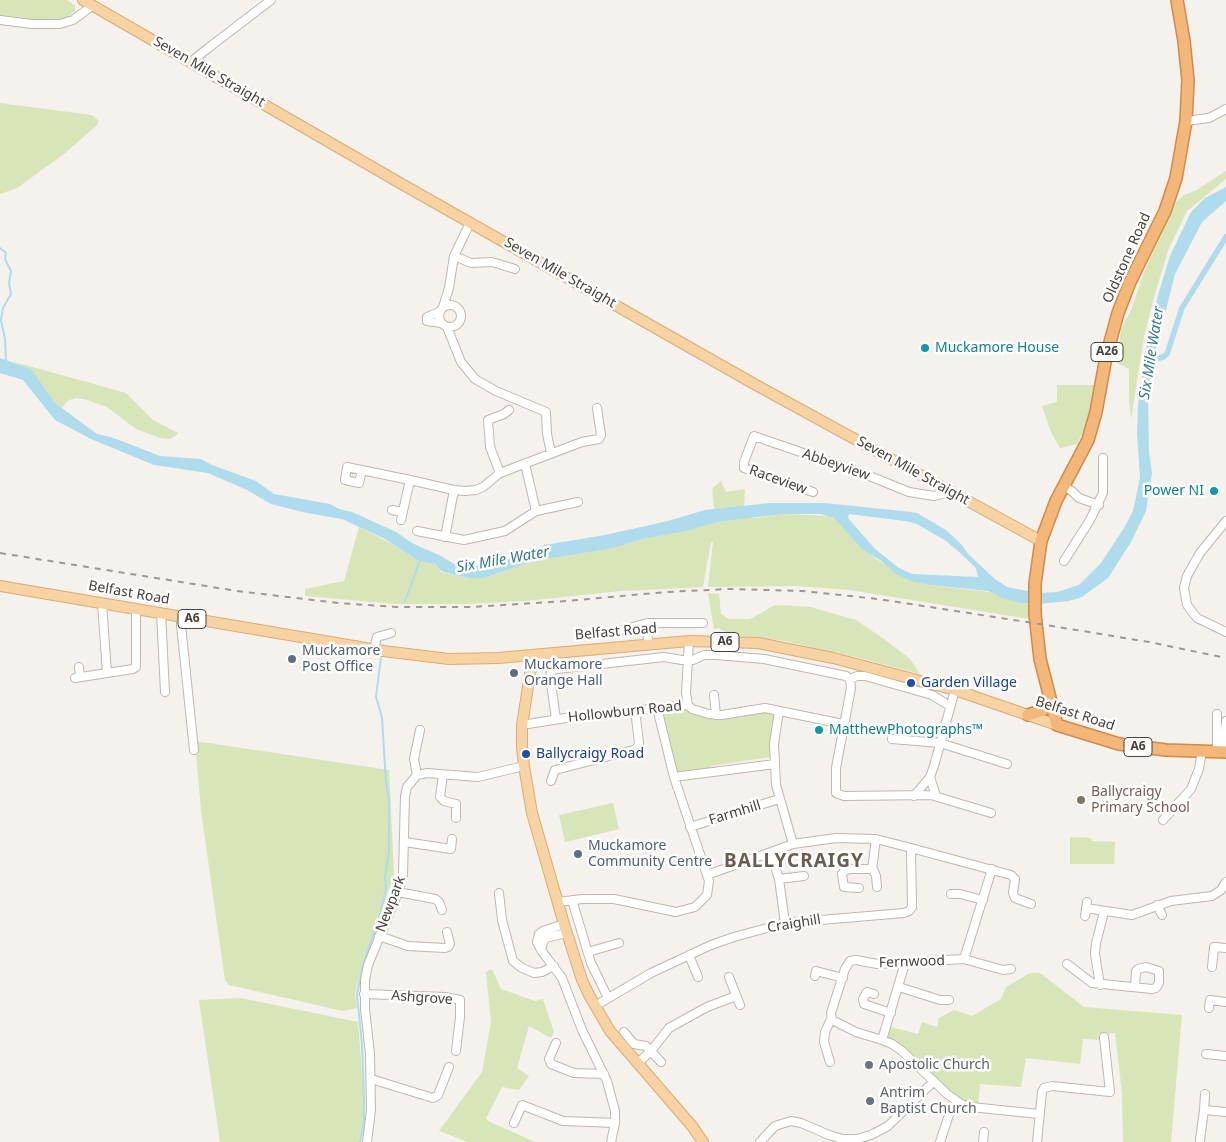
<!DOCTYPE html>
<meta charset="utf-8">
<style>
body{margin:0}
canvas{display:block;background:#f5f1ec}
</style>
<canvas width="1226" height="1142"></canvas>
<script>
const ctx = document.querySelector('canvas').getContext('2d');
ctx.lineJoin = 'round';
function fill(path, color) { ctx.fillStyle = color; ctx.fill(path, 'evenodd'); }
const shape = rows => new Path2D(rows.map(r => 'M' + r).join(''));
function trace(path, color, width, dash) { ctx.strokeStyle = color; ctx.lineWidth = width; ctx.lineCap = dash ? 'butt' : 'round'; ctx.setLineDash(dash || []); ctx.stroke(path); }
function label(font, color, halo, rows, align = 'center') {
  ctx.font = font + ' "Noto Sans",sans-serif'; ctx.lineWidth = 5; ctx.setLineDash([]); ctx.textBaseline = 'middle'; ctx.strokeStyle = halo; ctx.fillStyle = color; for (const [text, x, y, turn = 0] of rows) {
    ctx.save(); ctx.translate(x, y); ctx.rotate((+turn || 0) * Math.PI / 180); ctx.textAlign = isNaN(turn) ? turn : align; if (halo) ctx.strokeText(text, 0, 0); ctx.fillText(text, 0, 0); ctx.restore();
  }
}
const green = shape([
 [0,0,67,0,75,6,75,11,65,19,56,21,45,22,0,17],
 [0,103,92,115,99,121,97,125,64,154,17,188,0,194],
 [1226,171,1226,179,1187,211,1169,248,1154,297,1144,337,1131,419,1129,400,1129,369,1117,363,1121,329,1131,310,1145,270,1176,202,1184,195,1195,191],
 [11,361,126,393,153,420,178,433,178,434,170,439,160,438,136,429,107,407,87,400,77,398,69,400,61,408,55,403,30,369],
 [1057,385,1096,385,1089,420,1077,444,1060,448,1051,432,1042,406,1057,402],
 [721,481,726,492,745,489,744,507,714,509,712,489],
 [785,514,830,516,838,522,864,550,891,569,931,585,989,592,1008,599,1029,604,1030,619,849,590,797,586,708,587,713,542,711,542,703,587,621,591,526,601,467,604,395,604,305,596,305,589,344,581,359,527,394,545,417,560,428,563,435,563,441,572,468,578,484,578,533,561,616,547,642,539,685,530,709,523,738,518,756,518],
 [708,593,719,594,721,614,729,619,750,619,775,605,810,607,856,620,884,639,910,659,920,674,859,658,784,641,753,637,723,636,726,632,719,628,714,629],
 [685,710,707,718,718,719,755,713,772,713,774,717,770,757,711,766,708,769,677,774,663,715,667,711],
 [195,741,389,770,394,874,365,957,355,994,357,1008,343,1011,229,985,225,980,201,811],
 [613,803,619,829,565,842,559,815],
 [1070,837,1091,838,1092,841,1115,842,1114,864,1070,864],
 [492,969,501,989,535,1001,543,999,554,1032,551,1038,529,1026,517,1068,529,1076,519,1090,502,1087,486,1118,488,1121,535,1142,468,1142,439,1131,482,1072,491,1022,486,972],
 [1030,973,1040,973,1084,1007,1182,1015,1171,1142,1123,1142,1122,1093,1115,1033,1099,1034,1099,1040,1083,1039,1080,1064,1026,1058,1021,1087,980,1084,978,1107,956,1099,906,1049,888,1038,890,1027,918,1034,922,1022,937,1027,939,1018,954,1010,972,1016,1001,999,1006,987],
 [241,998,358,1022,366,1123,360,1142,220,1142,199,1000]
]);
const water = shape([
 [1226,187,1226,201,1202,222,1175,274,1155,353,1151,370,1148,401,1149,452,1152,473,1146,511,1131,542,1108,578,1082,597,1069,601,1039,604,1021,603,1000,597,988,591,931,585,911,581,896,574,880,560,863,550,834,518,821,514,785,514,722,521,685,531,642,539,614,548,533,561,484,578,468,578,444,572,440,570,435,563,428,563,417,560,385,539,342,519,307,513,271,504,247,490,208,473,154,465,91,439,55,420,23,380,0,373,0,358,31,369,55,403,97,434,111,437,160,456,201,459,212,465,256,481,274,494,330,504,339,509,352,512,396,532,412,543,441,556,461,568,494,563,525,555,545,545,605,535,668,521,705,510,770,503,825,503,902,511,917,513,946,530,962,545,968,554,995,579,1007,587,1038,593,1057,592,1079,585,1101,563,1124,528,1133,511,1140,478,1137,433,1138,405,1145,354,1158,295,1170,256,1191,212,1205,198],
 [849,514,905,521,917,524,946,541,958,551,976,568,978,577,912,574,899,568,875,549,848,518]
]);
const stream = shape([
 [0,248,6,253,5,259,11,271,9,283,11,294,3,308,1,320,5,339,6,361],
 [405,601,420,560],
 [360,1142,364,1123,364,1096,362,1044,357,995,363,965,379,918,386,889,385,877,389,851,389,799,386,783,382,718,376,697,381,657]
]);
const canal = shape([
 [1148,361,1163,357,1167,354,1182,308,1226,237]
]);
const minor = shape([
 [0,20,32,24,60,24,73,20,92,6],
 [191,62,207,49,271,0],
 [1186,121,1209,118,1226,109],
 [454,256,471,263,492,262,515,269],
 '439 316a11 11 0 1 1 22 0a11 11 0 1 1-22 0Z',
 [443,307,449,288,454,256,470,223],
 [439,312,427,317,427,321,441,323],
 [447,327,461,362,475,379,496,391,546,412,547,434,551,453],
 [525,464,536,511],
 [362,470,359,483,345,480,347,467,410,480,454,490,465,491,476,490,483,487,500,473,582,442,599,439,601,435,597,408],
 [500,473,490,447,488,420,504,414,509,410],
 [1064,486,1073,492,1079,498,1099,505],
 [813,492,744,468,744,462,754,436,867,475,909,492,934,496,950,492],
 [392,510,402,512],
 [401,520,410,480],
 [1226,521,1200,553,1187,576,1184,588,1187,605,1197,618,1226,632],
 [417,531,464,540,505,531,536,511,578,502],
 [445,537,454,490],
 [1064,561,1090,520,1103,493,1103,458],
 [161,613,165,692],
 [181,617,181,625,194,750],
 [647,623,648,644],
 [622,630,647,623,703,623],
 [374,649,377,637,391,633],
 [79,667,80,677],
 [107,673,133,669,136,667,136,609],
 [75,678,107,673,102,603],
 [850,679,851,688,836,768,836,793,844,796,931,795,991,813],
 [850,679,857,676,865,676,932,695,950,706],
 [714,695,716,715],
 [688,705,686,693,689,641],
 [779,711,774,744,776,785,793,844],
 [1217,714,1217,751],
 [556,719,550,676,551,671,557,669,664,657,682,660,693,660,704,655,716,655,764,659,846,676,850,679],
 [522,725,566,718,688,705,692,709,709,714,722,715,765,708,843,724],
 [892,739,940,743,1007,764],
 [1223,751,1226,721],
 [443,774,440,797,444,801,456,804,456,818],
 [417,775,414,759,420,730],
 [674,777,775,764],
 [930,777,936,796],
 [551,781,555,770,637,749,639,743,635,710],
 [914,796,930,777,934,766,955,690],
 [1163,820,1191,789,1199,769,1202,751],
 [690,827,779,799],
 [405,842,451,849,452,839],
 [911,848,1011,875,1015,879,1013,893,1015,898,1031,904],
 [771,854,779,879,785,923],
 [872,869,876,839],
 [779,879,804,876],
 [859,888,844,887,842,874,845,870,850,869,873,869,876,876,877,887],
 [398,892,435,899,439,902,442,910],
 [499,893,502,920,513,961,522,968,534,973,542,972,554,966],
 [951,894,960,894,983,900],
 [572,900,591,963,608,998],
 [558,902,582,899,614,899,676,912,695,907,707,895,709,881,674,777,657,708],
 [1157,905,1162,915],
 [1086,908,1132,915,1171,901,1212,896,1221,890,1226,882],
 [1085,916,1087,902],
 [564,924,543,931,539,934,537,942,541,950,562,978,582,1030,607,1081,615,1111,615,1123,611,1142],
 [379,936,408,946,445,948,448,947,450,944,447,932],
 [541,950,543,942,546,938,566,933],
 [588,952,619,943],
 [689,955,698,977],
 [964,959,992,869],
 [964,959,1003,970,1011,969],
 [905,963,882,1040,856,1032,832,1020,831,1013,845,969,850,961,856,960,877,964,964,959],
 [1067,964,1092,983,1152,989,1156,988,1159,983,1159,971,1146,967,1138,969,1136,971,1135,987],
 [1212,967,1214,947,1226,948],
 [815,976,816,971,843,978],
 [729,977,740,1005],
 [1100,985,1095,954,1096,943,1104,912],
 [899,987,940,1000,949,1000],
 [364,994,445,997,460,1000,460,1017,456,1051],
 [874,994,867,992,863,999,864,1004,891,1013],
 [595,1006,651,973,711,945,734,937,785,923,904,913,909,911,912,907,911,848,876,839,836,838,793,844,707,875],
 [1209,1008,1210,1000,1226,1002],
 [624,1032,634,1044,646,1046,661,1062],
 [882,1040,892,1044,902,1051,947,1094,961,1104,971,1107,1039,1114],
 [556,1043,549,1059,551,1064,574,1073,604,1074],
 [1206,1054,1226,1056],
 [830,1062,824,1042,825,1032,831,1019],
 [638,1063,651,1051,669,1028,707,1007,736,996],
 [371,1079,433,1098,438,1095,449,1067],
 [1204,1110,1205,1094],
 [514,1123,522,1105,563,1121,615,1123],
 [1200,1140,1204,1110,1226,1112],
 [367,1142,371,1110,370,1054,365,1009,365,980,368,965,398,892,403,875,405,796,407,787,417,775,427,773,478,777,524,766],
 [760,1142,775,1126,791,1121,801,1123,829,1135,843,1139,857,1139,871,1135,888,1126,934,1081],
 [940,1142,949,1115,957,1102],
 [983,1142,984,1132],
 [1037,1142,1042,1092,1044,1088,1052,1086,1110,1092,1104,1037]
]);
const major = shape([
 [83,0,400,183,756,385,1041,541],
 [0,586,383,651,449,659,498,658,689,641,758,643,833,658,955,690,1057,725],
 [533,655,522,725,522,747,524,766,532,813,564,924,582,980,589,995,610,1031,692,1126,703,1142]
]);
const highway = shape([
 [1177,0,1184,41,1188,80,1186,121,1176,178,1165,211,1130,282,1118,313,1106,357,1096,412,1088,440,1056,501,1041,541,1035,584,1035,614,1040,659,1057,725,1119,744,1166,750,1226,752],
 [1028,715,1043,710,1048,702,1049,694]
]);
const rail = shape([
 [0,553,237,591,338,603,397,607,472,607,566,601,666,592,729,589,803,591,878,599,1046,625,1149,642,1226,658]
]);
const markers = [
 [925,348,5,"#0f9aa8"],
 [1214,491,5,"#0f9aa8"],
 [292,659,5,"#5c6f8a"],
 [514,673,5,"#5c6f8a"],
 [911,683,5,"#1a4fb4"],
 [819,730,5,"#0f9aa8"],
 [526,754,5,"#1a4fb4"],
 [1081,800,5,"#8d6e63"],
 [578,854,5,"#5c6f8a"],
 [869,1065,5,"#6b7280"],
 [870,1101,5,"#6b7280"]
];
const shields = [
 [1107,352,32],
 [192,619,28],
 [725,642,28],
 [1138,747,28]
];
const shieldNames = [
 ["A26",1107,352],
 ["A6",192,619],
 ["A6",725,642],
 ["A6",1138,747]
];
const streetNames = [
 ["Seven Mile Straight",209,72,30],
 ["Oldstone Road",1127,258,-66],
 ["Seven Mile Straight",560,273,30],
 ["Abbeyview",836,465,19],
 ["Seven Mile Straight",913,471,29],
 ["Raceview",778,480,20],
 ["Belfast Road",129,593,10],
 ["Belfast Road",616,632,-5],
 ["Hollowburn Road",625,712,-6],
 ["Belfast Road",1075,714,18],
 ["Farmhill",735,813,-17],
 ["Newpark",391,904,-69],
 ["Craighill",794,924,-9],
 ["Fernwood",912,962,-2],
 ["Ashgrove",422,998,4]
];
const cultureNames = [
 ["Muckamore House",935,348],
 ["Power NI",1204,491,"right"],
 ["MatthewPhotographs™",829,730]
];
const serviceNames = [
 ["Muckamore",302,651],
 ["Post Office",302,667],
 ["Muckamore",524,665],
 ["Orange Hall",524,681],
 ["Muckamore",588,846],
 ["Community Centre",588,862]
];
const transitNames = [
 ["Garden Village",921,683],
 ["Ballycraigy Road",536,754]
];
const educationNames = [
 ["Ballycraigy",1091,792],
 ["Primary School",1091,808]
];
const worshipNames = [
 ["Apostolic Church",879,1065],
 ["Antrim",880,1093],
 ["Baptist Church",880,1109]
];
const waterNames = [
 ["Six Mile Water",1152,353,-81],
 ["Six Mile Water",503,560,-10]
];
const districtNames = [
 ["BALLYCRAIGY",794,862]
];
fill(green, '#d8e5b8');
fill(water, '#aedcec');
trace(stream, '#aedcec', 2);
trace(canal, '#aedcec', 5.5);
trace(minor, '#c0b7af', 10);
trace(major, '#dbac73', 12);
trace(highway, '#d28a49', 14);
trace(minor, '#fff', 8);
trace(major, '#f7d2a3', 10);
trace(highway, '#f3b779', 11);
trace(rail, '#999', 2, [6, 6]);
for (const [x, y, r, color] of markers) { const dot = new Path2D(); dot.arc(x, y, r, 0, 2 * Math.PI); ctx.fillStyle = color; ctx.fill(dot); trace(dot, '#fff', 2); }
for (const [x, y, w] of shields) { const box = new Path2D(); box.roundRect(x - w / 2, y - 9.5, w, 19, 4); ctx.fillStyle = '#fff'; ctx.fill(box); trace(box, '#49413a', 1); }
label('bold 12px', '#49413a', null, shieldNames);
label('14px', '#49413a', '#fff', streetNames);
label('14px', '#0d838f', '#fff', cultureNames, 'left');
label('14px', '#4e5e75', '#fff', serviceNames, 'left');
label('14px', '#164399', '#fff', transitNames, 'left');
label('14px', '#785e54', '#fff', educationNames, 'left');
label('14px', '#5b616d', '#fff', worshipNames, 'left');
label('italic 15px', '#347b96', '#fff', waterNames);
ctx.letterSpacing = '1px';
label('bold 19px', '#6b5d52', '#fff', districtNames);
ctx.letterSpacing = '0px';
</script>
